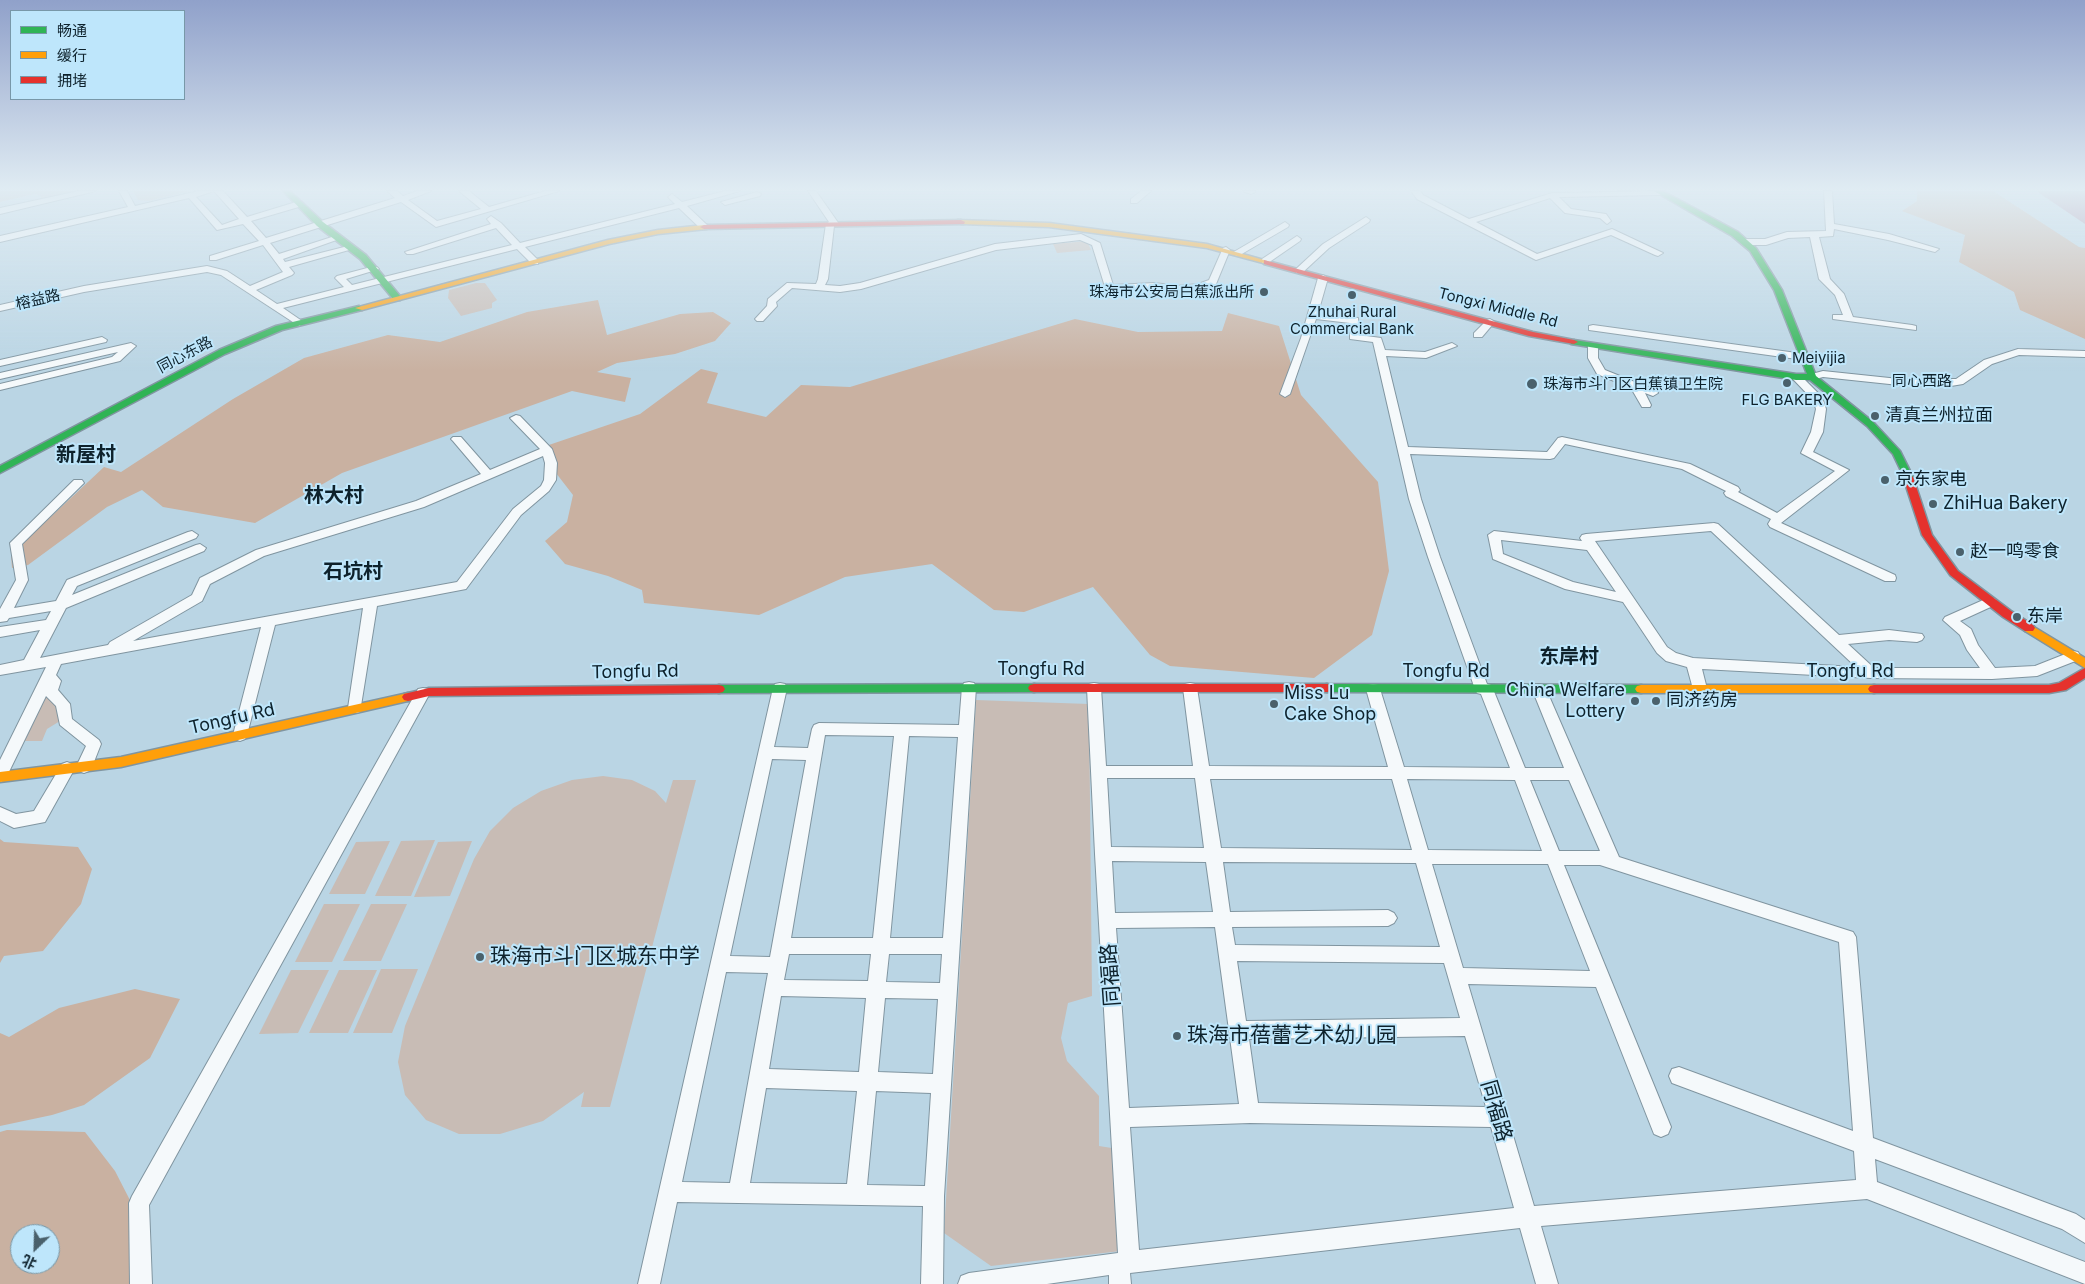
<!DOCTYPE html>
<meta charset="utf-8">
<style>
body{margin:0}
#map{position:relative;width:2085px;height:1284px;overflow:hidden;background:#bad5e4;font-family:Inter,"Noto Sans SC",sans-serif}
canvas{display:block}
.legend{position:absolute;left:10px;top:10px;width:175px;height:90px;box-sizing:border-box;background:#bee6fb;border:1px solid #7898a8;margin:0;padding:6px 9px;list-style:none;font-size:15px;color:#0e222c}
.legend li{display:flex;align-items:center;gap:10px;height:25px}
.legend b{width:25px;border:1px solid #7898a8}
.north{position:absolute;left:10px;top:1224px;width:50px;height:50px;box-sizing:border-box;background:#bee6fb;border:1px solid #7898a8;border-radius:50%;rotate:204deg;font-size:14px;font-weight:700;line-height:20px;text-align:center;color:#0e222c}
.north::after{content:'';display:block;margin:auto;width:18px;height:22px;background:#4a616c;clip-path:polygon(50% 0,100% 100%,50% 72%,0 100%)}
</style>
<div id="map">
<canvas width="2085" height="1284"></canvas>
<ul class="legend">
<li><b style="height:6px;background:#30b455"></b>畅通</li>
<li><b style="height:6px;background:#ff9f0a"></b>缓行</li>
<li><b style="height:6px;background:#e5322d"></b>拥堵</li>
</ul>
<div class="north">北</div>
</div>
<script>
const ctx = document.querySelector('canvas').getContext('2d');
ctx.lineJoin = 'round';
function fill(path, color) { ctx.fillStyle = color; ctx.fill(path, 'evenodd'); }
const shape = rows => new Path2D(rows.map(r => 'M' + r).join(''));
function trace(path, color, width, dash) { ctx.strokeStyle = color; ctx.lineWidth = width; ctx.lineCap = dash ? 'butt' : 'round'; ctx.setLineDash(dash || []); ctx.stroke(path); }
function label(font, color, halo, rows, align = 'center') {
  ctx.font = font + ' Inter,"Noto Sans SC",sans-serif'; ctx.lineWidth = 4; ctx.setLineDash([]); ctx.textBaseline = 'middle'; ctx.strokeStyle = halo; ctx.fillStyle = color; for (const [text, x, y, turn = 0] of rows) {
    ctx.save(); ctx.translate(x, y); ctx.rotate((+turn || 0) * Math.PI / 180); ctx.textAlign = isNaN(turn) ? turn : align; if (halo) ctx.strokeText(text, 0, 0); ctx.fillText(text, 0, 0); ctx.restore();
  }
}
const green = shape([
 [0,191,81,191,41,199,41,196,35,194,0,202],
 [133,191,191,191,149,201,138,200],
 [1087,241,1091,250,1057,253,1053,244],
 [476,283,485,283,497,300,492,303,492,308,461,316,448,298,449,290],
 [44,695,59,706,60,721,47,729,42,741,23,741],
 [976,700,1089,704,1092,996,1068,1003,1061,1038,1067,1061,1099,1096,1099,1146,1118,1149,1121,1251,991,1266,944,1233],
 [603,776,632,780,655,791,666,803,673,780,696,780,610,1107,581,1107,584,1092,543,1121,500,1134,459,1134,426,1120,405,1095,398,1062,405,1026,474,859,490,831,513,808,541,791,572,780],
 [435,840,411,896,375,896,401,841],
 [390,841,365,894,329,894,356,842],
 [472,841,450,896,414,897,438,842],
 [324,904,360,904,332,962,295,962],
 [371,904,407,904,381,961,343,961],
 [381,969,418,969,392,1033,353,1033],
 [291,970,329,970,298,1033,259,1034],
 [339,970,377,970,348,1033,309,1033]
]);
const forest = shape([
 [1917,191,1993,191,2079,247,2085,248,2085,339,2020,310,2014,292,1959,262,1965,235,1902,211,1917,201],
 [598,300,607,335,680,314,713,312,731,323,715,341,675,354,617,363,597,372,631,378,625,402,572,391,342,473,255,523,163,507,142,490,107,507,28,565,12,568,11,554,104,467,121,472,233,399,304,358,388,335,440,342,527,312],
 [1228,313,1279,326,1301,395,1378,482,1389,571,1372,635,1314,678,1170,666,1150,655,1093,587,1024,612,994,610,932,564,845,577,759,615,644,603,642,590,608,576,565,564,545,541,567,522,573,495,542,455,540,448,640,414,701,369,718,373,707,403,766,417,801,385,850,387,1075,319,1138,332,1222,331],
 [0,839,4,842,78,847,92,869,81,904,43,951,4,956,0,963],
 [135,989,180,999,150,1058,84,1105,52,1115,0,1126,0,1033,9,1037,59,1008],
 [7,1130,85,1132,115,1171,134,1208,137,1284,0,1284,0,1132],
 [20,1234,50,1234,50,1264,20,1264]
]);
const water = shape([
 [2037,191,2085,191,2085,224,2042,195]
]);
const street = shape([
 [79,191,96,191,0,214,0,208,79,191],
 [119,191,127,191,135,206,198,191,214,191,196,197,222,225,239,219,214,191,223,191,247,217,296,202,302,202,302,206,251,221,266,238,395,198,387,191,397,191,403,196,417,191,431,191,408,200,437,221,481,209,459,191,469,191,489,207,545,191,559,191,436,227,401,202,270,243,279,254,335,236,338,235,342,238,283,259,285,262,352,245,356,248,289,267,294,273,292,275,256,290,277,304,344,287,335,278,337,276,371,267,377,267,379,269,346,279,352,285,512,245,496,228,413,254,407,254,405,252,491,224,487,219,491,216,501,223,520,243,675,204,668,197,672,194,682,202,725,191,740,191,687,206,707,225,707,229,701,229,679,208,525,247,538,260,538,264,532,264,517,249,283,308,302,321,304,323,299,326,221,275,207,272,84,292,0,311,0,305,84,286,207,266,227,271,250,286,283,272,263,245,216,260,210,260,210,256,259,241,243,224,217,230,189,198,0,242,0,236,128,207,119,191],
 [808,191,816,191,839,224,834,226,828,279,825,285,840,286,860,283,995,244,1081,234,1100,243,1113,285,1155,283,1177,286,1198,284,1209,280,1223,248,1226,247,1230,250,1216,284,1199,290,1177,292,1155,289,1106,290,1092,245,1080,240,996,250,861,289,840,292,792,288,776,302,777,306,763,321,757,321,755,319,767,306,768,299,787,283,816,284,818,279,826,224,829,222,808,191],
 [1141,191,1151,191,1137,203,1131,203,1131,199,1141,191],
 [1243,191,1255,191,1255,192,1251,194,1243,191],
 [1411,191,1420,191,1423,195,1469,219,1552,193,1664,191,1664,195,1661,195,1559,197,1571,209,1606,214,1611,221,1607,224,1600,218,1565,213,1550,198,1476,222,1537,254,1612,229,1663,253,1658,256,1655,255,1611,235,1536,260,1417,199,1411,191],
 [1824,191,1832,191,1834,224,1889,234,1939,249,1935,252,1888,240,1834,229,1833,236,1819,237,1830,279,1844,294,1853,317,1912,325,1916,326,1916,330,1833,319,1833,315,1843,315,1835,295,1819,279,1810,237,1788,238,1766,245,1744,245,1740,242,1744,239,1765,239,1787,232,1826,231,1824,191],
 [757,192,761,194,760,196,725,205,721,202,757,192],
 [1366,217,1370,220,1369,222,1329,248,1302,273,1296,273,1296,269,1323,244,1366,217],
 [1285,222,1289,225,1288,227,1240,255,1237,256,1232,253,1285,222],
 [1297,236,1301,239,1300,241,1268,263,1262,263,1262,259,1297,236],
 [1323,275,1328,278,1318,313,1358,318,1359,335,1381,338,1385,350,1425,352,1452,343,1457,346,1426,358,1386,356,1408,447,1547,452,1558,438,1562,437,1690,464,1738,487,1740,490,1738,492,1777,513,1835,471,1801,453,1811,432,1816,409,1813,400,1791,377,1796,374,1800,375,1822,397,1826,409,1823,432,1813,452,1849,470,1781,523,1895,575,1896,578,1895,581,1885,581,1770,527,1768,524,1771,519,1726,496,1724,493,1726,491,1682,469,1565,444,1554,458,1550,459,1410,454,1421,499,1440,557,1487,684,1491,685,1493,689,1525,768,1564,768,1532,689,1534,685,1539,684,1544,685,1546,689,1619,857,1853,932,1856,937,1873,1138,2076,1214,2085,1220,2085,1243,2062,1229,1875,1159,1877,1182,2085,1262,2085,1284,1867,1199,1541,1226,1558,1284,1536,1284,1520,1228,1130,1273,1131,1284,1109,1284,1109,1275,1047,1284,958,1284,961,1276,969,1273,1118,1253,1095,854,1087,688,1089,684,1094,683,1099,684,1101,688,1106,766,1193,766,1183,688,1185,684,1190,683,1195,684,1197,688,1209,766,1388,767,1366,689,1368,685,1373,684,1378,685,1380,689,1404,767,1510,768,1481,694,1477,693,1475,689,1428,557,1409,499,1373,342,1350,339,1350,323,1316,319,1290,394,1285,397,1280,394,1301,338,1318,278,1323,275],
 [1107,778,1195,778,1204,848,1111,847,1107,778],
 [1210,779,1392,779,1412,850,1221,848,1210,779],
 [1407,779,1515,780,1542,851,1428,850,1407,779],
 [1530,780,1569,780,1600,851,1559,851,1530,780],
 [1112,861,1206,862,1213,912,1115,913,1112,861],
 [1223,862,1416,863,1440,947,1235,945,1232,927,1388,926,1394,923,1397,918,1394,913,1388,910,1230,912,1223,862],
 [1432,864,1548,864,1590,971,1463,968,1432,864],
 [1564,865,1600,865,1839,942,1853,1131,1679,1067,1672,1069,1669,1076,1672,1083,1854,1151,1856,1180,1534,1206,1468,984,1596,987,1654,1134,1661,1137,1668,1134,1671,1127,1564,865],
 [1215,927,1239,1104,1129,1108,1116,928,1215,927],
 [1237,961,1444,963,1460,1018,1246,1021,1237,961],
 [1465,1036,1486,1107,1258,1103,1249,1039,1465,1036],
 [1250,1123,1491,1127,1514,1208,1139,1250,1130,1127,1250,1123],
 [1490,319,1495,322,1493,324,1482,337,1474,337,1474,333,1487,320,1490,319],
 [1593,325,1804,354,1809,357,1804,360,1589,330,1589,326,1593,325],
 [102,337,107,340,106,342,0,366,0,360,102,337],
 [131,343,136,346,120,361,0,390,0,384,112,357,118,352,0,379,0,373,131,343],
 [1593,343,1598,346,1598,358,1605,370,1657,391,1658,393,1653,396,1645,393,1651,405,1650,407,1642,407,1631,388,1597,374,1588,358,1588,346,1593,343],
 [2018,349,2085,351,2085,357,2019,355,1992,364,1963,384,1951,386,1899,385,1823,377,1812,380,1807,377,1808,375,1823,371,1899,379,1956,379,1984,360,2018,349],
 [516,415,520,416,552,449,557,463,556,480,549,491,521,515,466,589,377,606,360,712,355,713,350,712,348,708,363,608,275,625,247,735,245,739,240,741,235,739,233,735,261,627,61,664,56,675,61,681,58,690,70,704,72,719,99,740,101,744,92,767,89,771,84,773,79,771,76,767,86,746,60,725,56,706,46,696,5,780,0,782,0,760,46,667,0,675,0,665,24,660,40,630,0,637,0,627,46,620,51,611,9,618,7,621,0,622,0,609,16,580,10,543,74,480,82,480,84,483,22,544,28,580,14,608,56,601,67,580,188,532,192,531,198,535,196,538,77,586,72,595,196,545,200,544,206,548,204,551,66,608,40,658,108,645,110,642,192,595,200,578,256,550,416,501,481,474,453,441,451,439,453,437,461,437,490,470,540,449,510,418,516,415],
 [543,456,545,463,544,480,541,486,513,509,457,582,133,641,202,601,210,584,264,556,424,507,543,456],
 [1714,523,1718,524,1839,635,1889,630,1922,634,1924,637,1922,640,1917,642,1889,640,1848,644,1874,668,1980,668,1967,650,1960,635,1943,620,1945,617,1990,597,1995,599,1997,602,1995,605,1960,621,1971,629,1978,645,1995,668,2035,666,2073,651,2078,652,2080,656,2078,660,2037,676,1992,679,1871,678,1702,669,1707,689,1705,693,1700,694,1695,693,1693,689,1687,667,1666,661,1657,653,1623,602,1565,589,1493,559,1488,535,1494,531,1582,541,1580,538,1582,535,1586,534,1714,523],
 [1711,531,1856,667,1693,658,1676,653,1667,647,1595,541,1711,531],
 [1501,540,1587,550,1616,592,1573,582,1503,554,1501,540],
 [969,682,974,683,976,687,944,1196,943,1284,921,1284,923,1206,677,1202,660,1284,638,1284,773,688,775,684,780,683,785,684,787,688,774,747,808,748,812,729,814,725,819,723,959,725,962,687,964,683,969,682],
 [825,735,894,736,873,938,791,938,825,735],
 [909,736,958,737,943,938,890,938,909,736],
 [772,759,806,760,770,957,730,956,772,759],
 [789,954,871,954,868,981,784,980,789,954],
 [889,954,942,954,940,983,886,982,889,954],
 [726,972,768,973,730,1183,682,1182,726,972],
 [781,996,866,998,859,1072,769,1069,781,996],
 [885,998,938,999,933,1074,878,1072,885,998],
 [766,1088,857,1091,847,1184,750,1183,766,1088],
 [876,1091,931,1093,925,1186,867,1185,876,1091],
 [423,688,428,689,430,693,149,1205,152,1284,130,1284,129,1203,132,1196,418,689,423,688],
 [67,762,72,764,75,768,45,822,14,828,0,821,0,807,16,814,34,811,62,764,67,762]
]);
const fast = shape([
 [283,191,290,191,323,222,366,255,400,296,400,300,394,300,360,259,317,226,283,191],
 [1654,191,1663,191,1738,232,1756,248,1782,290,1816,376,1873,422,1900,451,1913,477,1911,479,1905,479,1893,454,1867,426,1810,380,1796,380,1571,344,1570,342,1574,340,1796,374,1807,374,1774,290,1750,251,1732,236,1654,191],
 [359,306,363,308,362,310,282,330,225,354,0,473,0,466,219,350,276,326,359,306],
 [1034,684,1038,685,1040,688,1038,691,1034,692,719,693,715,692,713,689,715,686,719,685,1034,684],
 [1327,684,1641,685,1645,686,1647,689,1645,692,1641,693,1327,692,1323,691,1321,688,1323,685,1327,684]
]);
const slow = shape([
 [958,220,1049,223,1207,244,1271,262,1267,264,1207,248,1049,227,961,224,957,222,958,220],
 [704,225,707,225,707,229,658,234,609,244,362,310,355,308,608,240,658,230,704,225],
 [2029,624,2085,658,2085,668,2025,631,2023,628,2029,624],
 [1641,685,1874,685,1878,686,1880,689,1878,692,1874,693,1641,693,1637,692,1635,689,1637,686,1641,685],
 [408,693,412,694,414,697,412,700,121,767,0,782,0,772,121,757,408,693]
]);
const jam = shape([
 [961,220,965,222,964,224,704,229,700,227,704,225,961,220],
 [1264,260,1533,332,1574,340,1578,342,1574,344,1529,336,1264,264,1264,260],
 [1908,474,1913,477,1932,535,1958,571,2011,611,2033,625,2035,628,2033,631,2025,631,2003,617,1950,575,1922,535,1903,477,1908,474],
 [2085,668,2085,678,2066,690,2049,693,1874,693,1870,692,1868,689,1870,686,1874,685,2049,685,2059,683,2085,668],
 [1034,684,1327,684,1331,685,1333,688,1331,691,1327,692,1034,692,1030,691,1028,688,1030,685,1034,684],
 [719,685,723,686,725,689,723,692,719,693,429,696,408,701,404,700,402,697,404,694,429,688,719,685]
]);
const markers = [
 [1264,292,5,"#4a616c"],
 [1352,295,5,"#4a616c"],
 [1782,358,5,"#4a616c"],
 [1787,383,5,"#4a616c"],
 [1532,384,6,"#4a616c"],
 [1875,416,5,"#4a616c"],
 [1885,480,5,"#4a616c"],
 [1933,504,5,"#4a616c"],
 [1960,552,5,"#4a616c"],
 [2017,617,5,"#4a616c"],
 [1635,701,5,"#4a616c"],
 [1656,701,5,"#4a616c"],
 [1274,704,5,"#4a616c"],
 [480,957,5,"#4a616c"],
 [1177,1036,5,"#4a616c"]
];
const farPoinames = [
 ["珠海市公安局白蕉派出所",1254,292,"right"],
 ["Zhuhai Rural",1352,312],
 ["Commercial Bank",1352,329],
 ["Meiyijia",1792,358,"left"],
 ["珠海市斗门区白蕉镇卫生院",1543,384,"left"],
 ["FLG BAKERY",1787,400]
];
const farStreetnames = [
 ["榕益路",38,300,-13],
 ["Tongxi Middle Rd",1498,308,14],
 ["同心东路",185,355,-28],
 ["同心西路",1922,381]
];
const poiNames = [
 ["清真兰州拉面",1885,416],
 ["京东家电",1895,480],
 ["ZhiHua Bakery",1943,504],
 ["赵一鸣零食",1970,552],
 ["东岸",2027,617],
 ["China Welfare",1625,691,"right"],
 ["Lottery",1625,712,"right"],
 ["Miss Lu",1284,694],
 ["Cake Shop",1284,715],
 ["同济药房",1666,701]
];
const streetNames = [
 ["Tongfu Rd",1041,670],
 ["Tongfu Rd",635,672,-1],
 ["Tongfu Rd",1446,672],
 ["Tongfu Rd",1850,672],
 ["Tongfu Rd",232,719,-13]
];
const quarterNames = [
 ["新屋村",86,455],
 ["林大村",334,496],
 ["石坑村",353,572],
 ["东岸村",1569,657]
];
const nearPoinames = [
 ["珠海市斗门区城东中学",490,957],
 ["珠海市蓓蕾艺术幼儿园",1187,1036]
];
const nearStreetnames = [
 ["同福路",1111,975,-94],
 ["同福路",1496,1111,74]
];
fill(green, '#c8bcb5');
fill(forest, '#c9b1a1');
fill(water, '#ac849e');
trace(street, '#8095a0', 2);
trace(fast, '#8095a0', 3);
trace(slow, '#8095a0', 3);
trace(jam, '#8095a0', 3);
fill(street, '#f5f9fb');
fill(fast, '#30b455');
fill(slow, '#ff9f0a');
fill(jam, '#e5322d');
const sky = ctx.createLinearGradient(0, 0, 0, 371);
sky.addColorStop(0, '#90a1ca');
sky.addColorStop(0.51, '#e0ecf3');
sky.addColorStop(1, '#e0ecf300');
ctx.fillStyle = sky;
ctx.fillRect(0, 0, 2085, 371);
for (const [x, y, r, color] of markers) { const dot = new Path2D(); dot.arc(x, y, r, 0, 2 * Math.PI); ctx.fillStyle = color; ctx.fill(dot); trace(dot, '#bee6fb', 2); }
label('15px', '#0e222c', '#bee6fb', farPoinames);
label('15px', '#0e222c', '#bee6fb', farStreetnames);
label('18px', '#0e222c', '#bee6fb', poiNames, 'left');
label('18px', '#0e222c', '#bee6fb', streetNames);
label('bold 20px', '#0e222c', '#bee6fb', quarterNames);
label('21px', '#0e222c', '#bee6fb', nearPoinames, 'left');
label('21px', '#0e222c', '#bee6fb', nearStreetnames);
</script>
